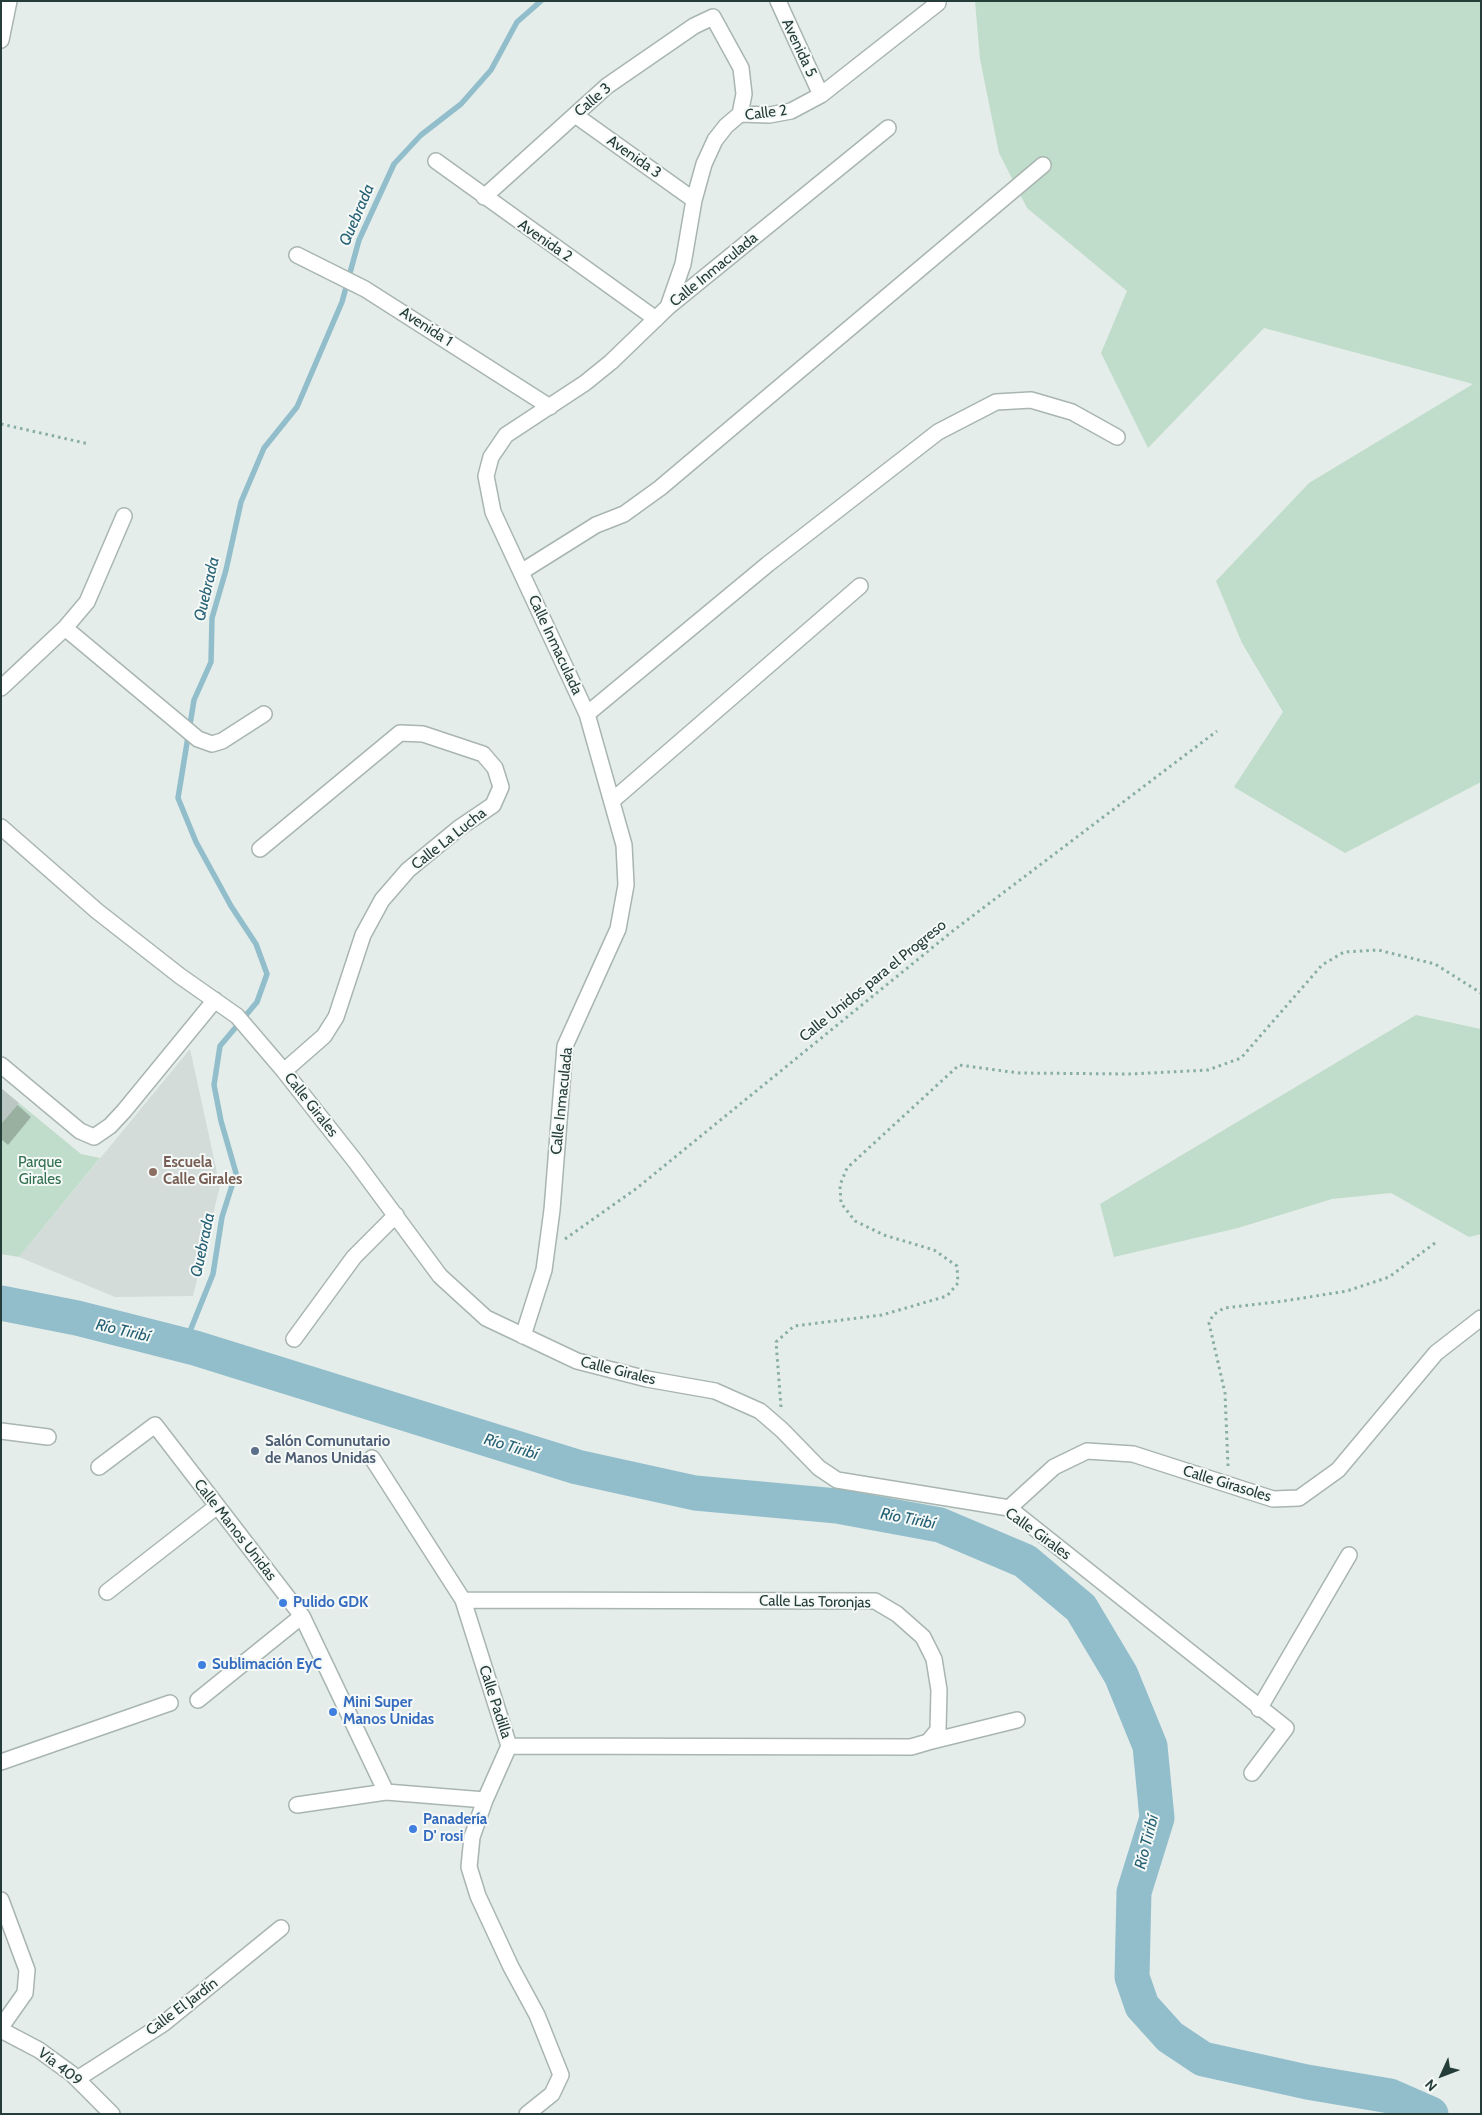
<!DOCTYPE html>
<meta charset="utf-8">
<style>
body{margin:0}
#map{position:relative;width:1482px;height:2115px;overflow:hidden;background:#e5edea;font-family:Cabin,sans-serif}
canvas{display:block}
.frame{position:absolute;inset:0;border:2px solid #253d39;pointer-events:none}
.north{position:absolute;left:1417px;top:2050px;width:50px;height:50px;-webkit-text-stroke:4px #f5f9f7;paint-order:stroke;rotate:227deg;font-size:14px;font-weight:700;line-height:20px;text-align:center;color:#253d39}
.north::after{content:'';display:block;margin:auto;width:18px;height:22px;background:#253d39;clip-path:polygon(50% 0,100% 100%,50% 72%,0 100%)}
</style>
<div id="map">
<canvas width="1482" height="2115"></canvas>
<div class="frame"></div>
<div class="north">N</div>
</div>
<script>
const ctx = document.querySelector('canvas').getContext('2d');
ctx.lineJoin = 'round';
function fill(path, color) { ctx.fillStyle = color; ctx.fill(path, 'evenodd'); }
const shape = rows => new Path2D(rows.map(r => 'M' + r).join(''));
function trace(path, color, width, dash) { ctx.strokeStyle = color; ctx.lineWidth = width; ctx.lineCap = dash ? 'butt' : 'round'; ctx.setLineDash(dash || []); ctx.stroke(path); }
function label(font, color, halo, rows, align = 'center') {
  ctx.font = font + ' Cabin,sans-serif'; ctx.lineWidth = 4; ctx.setLineDash([]); ctx.textBaseline = 'middle'; ctx.strokeStyle = halo; ctx.fillStyle = color; for (const [text, x, y, turn = 0] of rows) {
    ctx.save(); ctx.translate(x, y); ctx.rotate((+turn || 0) * Math.PI / 180); ctx.textAlign = isNaN(turn) ? turn : align; if (halo) ctx.strokeText(text, 0, 0); ctx.fillText(text, 0, 0); ctx.restore();
  }
}
const built = shape([
 [190,1049,220,1186,193,1296,115,1297,19,1257]
]);
const green = shape([
 [975,1,1481,1,1481,782,1345,853,1234,787,1283,712,1242,643,1216,581,1309,483,1473,384,1264,328,1148,448,1101,353,1127,291,1027,208,999,153,980,59],
 [1416,1015,1481,1029,1481,1234,1469,1237,1391,1193,1332,1199,1238,1228,1114,1257,1100,1204],
 [19,1103,81,1154,100,1158,19,1257,1,1254,1,1124]
]);
const shadow = shape([
 [1,1090,31,1117,8,1145,1,1139]
]);
const stream = shape([
 [184,1346,213,1274,222,1217,236,1173,221,1121,214,1085,220,1046,257,1002,267,974,256,944,231,906,196,842,178,798,194,700,211,662,212,618,226,570,241,502,264,448,297,407,342,302,359,240,394,164,421,135,461,104,491,70,517,22,541,1]
]);
const river = shape([
 [1,1303,77,1318,195,1348,577,1467,695,1493,837,1506,940,1525,1025,1561,1081,1608,1121,1675,1150,1746,1157,1818,1134,1892,1132,1977,1142,2006,1170,2037,1203,2059,1307,2082,1390,2096,1431,2114]
]);
const building = shape([
 [1,1088,19,1103,1,1124]
]);
const path = shape([
 [1,424,89,444],
 [565,1239,637,1188,954,930,1217,731],
 [781,1407,776,1342,794,1326,882,1315,947,1296,958,1283,957,1266,934,1250,884,1235,855,1221,841,1203,840,1185,847,1168,959,1065,1019,1073,1131,1074,1208,1070,1241,1058,1322,965,1344,952,1378,950,1435,964,1481,993],
 [1228,1466,1225,1393,1209,1323,1213,1315,1224,1308,1284,1301,1347,1291,1389,1277,1435,1243]
]);
const minor = shape([
 [778,1,821,95],
 [1,40,9,1],
 [575,115,694,200],
 [436,161,656,319],
 [484,197,607,86,694,26,713,17,741,68,744,94,740,114],
 [297,255,365,289,550,407],
 [668,307,683,264,694,200,704,164,715,140,726,126,740,114,769,115,791,111,821,95,938,3],
 [521,572,596,525,624,514,660,488,1043,165],
 [65,628,198,739,212,744,222,741,264,714],
 [1,688,65,628,87,602,124,516],
 [587,714,768,564,938,432,996,402,1031,400,1072,412,1117,437],
 [613,800,860,586],
 [1,827,97,911,180,976,237,1016,284,1071,355,1161,440,1276,486,1318,577,1361,647,1379,715,1391,760,1411,782,1430,819,1468,837,1480,1009,1508,1286,1728,1252,1773],
 [260,849,400,733,423,734,483,754,495,768,501,787,493,805,459,828,408,870,382,900,363,935,336,1017,324,1036,284,1071],
 [1,1065,80,1131,94,1137,110,1126,124,1111,215,1000],
 [523,1336,544,1270,552,1210,565,1046,618,929,626,885,624,845,587,714,493,512,486,476,491,457,506,435,585,383,611,362,668,307,888,128],
 [294,1339,354,1257,396,1215],
 [1,1431,48,1437],
 [372,1458,463,1600,509,1746,485,1800,472,1837,469,1867,478,1896,511,1967,537,2015,561,2075,552,2094,527,2114],
 [99,1467,155,1425,302,1616,386,1792,485,1800],
 [1009,1508,1054,1467,1087,1451,1133,1454,1273,1499,1299,1498,1338,1470,1436,1353,1481,1318],
 [107,1592,216,1507],
 [463,1600,875,1601,897,1614,923,1637,934,1659,939,1690,938,1730,928,1742,911,1747,509,1746],
 [198,1700,302,1616],
 [1259,1709,1349,1555],
 [928,1742,1017,1720],
 [1,1762,170,1703],
 [297,1805,386,1792],
 [1,1900,27,1970,25,1993,1,2027],
 [1,2030,39,2050,72,2074,112,2114],
 [77,2079,163,2024,281,1928]
]);
const markers = [
 [153,1172,5,"#8d6e63"],
 [255,1451,5,"#5c6f8a"],
 [283,1603,5,"#3f7fe0"],
 [202,1665,5,"#3f7fe0"],
 [333,1712,5,"#3f7fe0"],
 [413,1829,5,"#3f7fe0"]
];
const streetNames = [
 ["Avenida 5",799,48,65],
 ["Calle 3",593,100,-41],
 ["Calle 2",766,113,-7],
 ["Avenida 3",634,157,35],
 ["Avenida 2",545,241,35],
 ["Calle Inmaculada",714,270,-39],
 ["Avenida 1",426,327,33],
 ["Calle Inmaculada",555,645,65],
 ["Calle La Lucha",449,839,-38],
 ["Calle Unidos para el Progreso",873,981,-39],
 ["Calle Inmaculada",562,1101,-84],
 ["Calle Girales",311,1105,52],
 ["Calle Girales",618,1371,14],
 ["Calle Girasoles",1227,1484,17],
 ["Calle Manos Unidas",235,1530,52],
 ["Calle Girales",1038,1534,36],
 ["Calle Las Toronjas",815,1602,1],
 ["Calle Padilla",495,1702,72],
 ["Calle El Jardín",182,2007,-37],
 ["Vía 409",60,2067,38]
];
const parkNames = [
 ["Parque",40,1163],
 ["Girales",40,1180]
];
const educationNames = [
 ["Escuela",163,1163],
 ["Calle Girales",163,1180]
];
const serviceNames = [
 ["Salón Comunutario",265,1442],
 ["de Manos Unidas",265,1459]
];
const shopNames = [
 ["Pulido GDK",293,1603],
 ["Sublimación EyC",212,1665],
 ["Mini Super",343,1703],
 ["Manos Unidas",343,1720],
 ["Panadería",423,1820],
 ["D' rosi",423,1837]
];
const waterNames = [
 ["Quebrada",357,215,-67],
 ["Quebrada",207,589,-77],
 ["Quebrada",203,1245,-78],
 ["Río Tiribí",123,1331,13],
 ["Río Tiribí",511,1447,17],
 ["Río Tiribí",908,1519,11],
 ["Río Tiribí",1147,1842,-76]
];
fill(built, '#d3dcd9');
fill(green, '#c0dcca');
fill(shadow, '#0003');
trace(stream, '#92becc', 5.5);
trace(river, '#92becc', 35);
fill(building, '#bac7c3');
trace(minor, '#a8b5b1', 18);
trace(path, '#88ada5', 3, [2.5, 4]);
trace(minor, '#fff', 15);
for (const [x, y, r, color] of markers) { const dot = new Path2D(); dot.arc(x, y, r, 0, 2 * Math.PI); ctx.fillStyle = color; ctx.fill(dot); trace(dot, '#f5f9f7', 2); }
label('15px', '#253d39', '#f5f9f7', streetNames);
label('15px', '#337050', '#f5f9f7', parkNames);
label('bold 15px', '#785e54', '#f5f9f7', educationNames, 'left');
label('bold 15px', '#4e5e75', '#f5f9f7', serviceNames, 'left');
label('bold 15px', '#366cbe', '#f5f9f7', shopNames, 'left');
label('italic 16px', '#256074', '#f5f9f7', waterNames);
</script>
